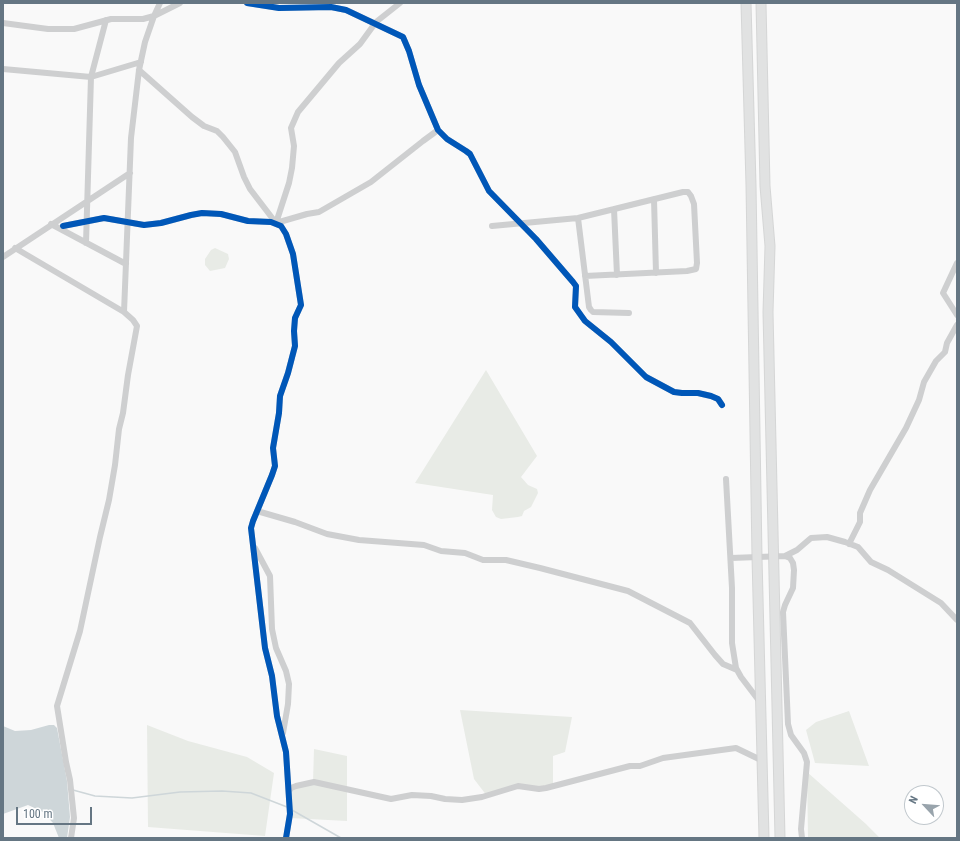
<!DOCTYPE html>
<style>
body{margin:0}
#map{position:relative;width:960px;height:841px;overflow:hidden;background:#f9f9f9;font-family:"Roboto Condensed",sans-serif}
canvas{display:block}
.frame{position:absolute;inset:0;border:4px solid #657683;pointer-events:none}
.north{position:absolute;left:904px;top:785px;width:40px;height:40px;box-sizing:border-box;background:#fff;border:1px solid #c1c8cd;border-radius:50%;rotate:296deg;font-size:11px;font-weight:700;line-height:16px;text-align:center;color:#657683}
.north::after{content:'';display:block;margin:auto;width:14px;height:18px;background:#99a4ac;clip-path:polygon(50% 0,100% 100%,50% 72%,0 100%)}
.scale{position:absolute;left:16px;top:807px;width:76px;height:18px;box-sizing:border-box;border:2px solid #657683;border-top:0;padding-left:5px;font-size:12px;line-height:14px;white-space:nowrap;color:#657683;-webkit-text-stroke:3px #fff;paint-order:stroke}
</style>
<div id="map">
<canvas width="960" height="841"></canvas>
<div class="frame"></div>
<div class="north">N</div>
<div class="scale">100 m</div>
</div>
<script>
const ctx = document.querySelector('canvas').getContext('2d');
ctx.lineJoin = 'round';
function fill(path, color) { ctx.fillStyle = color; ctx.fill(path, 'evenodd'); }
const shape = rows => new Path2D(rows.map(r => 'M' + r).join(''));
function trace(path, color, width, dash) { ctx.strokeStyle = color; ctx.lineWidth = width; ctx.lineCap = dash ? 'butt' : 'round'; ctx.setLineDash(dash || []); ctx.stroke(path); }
const green = shape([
 [215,248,228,254,229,259,225,268,210,271,205,265,205,259,211,250],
 [486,370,537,456,521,477,528,485,537,489,538,493,531,507,524,511,522,516,518,517,501,519,496,517,492,510,493,495,415,483],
 [460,710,572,717,565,752,553,756,553,786,523,787,487,796,474,779],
 [849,711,869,766,815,763,806,730,816,722],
 [147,725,188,741,247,757,274,773,265,836,148,827],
 [314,749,347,756,347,821,290,818,291,788,313,782],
 [807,772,866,824,880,838,808,838]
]);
const water = shape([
 [49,725,54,725,57,728,67,781,70,817,67,838,59,838,53,823,43,812,28,805,3,814,3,726,15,731,31,730]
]);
const stream = shape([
 [73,790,95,796,132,798,180,792,222,791,251,793,287,807],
 [292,810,341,838]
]);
const minor = shape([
 [247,3,279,8,331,7,346,10,403,37,409,51,419,85,438,130,447,139,466,151,470,154,489,191,536,239,573,282,576,286,575,307,585,321,611,342,646,377,674,392,682,393,698,393,711,396,718,399,722,405],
 [3,23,48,29,74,29,111,19,143,19,154,16,180,3],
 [3,69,91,77,141,62],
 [139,70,192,117,204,126,217,131,223,137,235,152,244,177,250,189,276,223],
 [654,199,656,273],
 [614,209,617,275],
 [578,218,589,307,591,310,593,312,629,313],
 [276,223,289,183,292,168,294,146,291,128,298,112,339,63,360,44,376,22,400,3],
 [276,223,307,214,319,212,371,182,423,141,438,130],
 [51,224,126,264],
 [63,226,104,218,144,225,161,223,191,215,202,213,221,214,248,221,271,222,281,226,286,234,293,254,301,305,295,318,294,331,295,346,288,373,280,396,279,413,273,448,275,466,272,475,253,521,251,528,265,648,272,676,277,716,286,752,290,814,286,838],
 [492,226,578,218,683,192,688,192,691,196,694,204,697,263,696,269,687,271,585,276],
 [86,243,91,77,106,20],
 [15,248,124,312,133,320,137,326,128,375,123,413,119,429,115,465,109,500,100,537,80,631,57,706,66,762,70,780,74,818,71,838],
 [3,257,130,173],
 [957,263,943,293,957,315],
 [124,312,131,138,139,70,145,42,154,16,160,3],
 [726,479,732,588,732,643,736,668,741,677,760,702],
 [257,511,295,522,327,534,359,540,424,545,441,551,465,553,483,560,506,560,540,568,628,591,690,623,715,655,723,664,737,670],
 [849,544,860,522,860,513,870,490,906,428,919,400,924,382,936,361,945,352,947,343,957,325],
 [255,548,270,576,272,629,276,648,286,671,289,684,288,704,283,733],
 [785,556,790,558,793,563,794,570,793,588,785,605,783,612,788,724,791,735,804,753,807,762,801,829,802,838],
 [731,558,785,556,797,550,811,538,827,537,845,542,858,547,871,562,888,570,941,603,957,620],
 [289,791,291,788,296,786,314,782,391,799,412,795,431,796,445,799,462,800,482,797,518,786,539,789,546,788,630,766,640,766,663,758,736,748,763,761]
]);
const highway = shape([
 [746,3,751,185,757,557,764,838],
 [761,3,765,186,770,246,768,312,780,838]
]);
const cycleway = shape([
 [247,3,279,8,331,7,346,10,403,37,409,51,419,85,438,130,447,139,466,151,470,154,489,191,536,239,573,282,576,286,575,307,585,321,611,342,646,377,674,392,682,393,698,393,711,396,718,399,722,405],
 [63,226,104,218,144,225,161,223,191,215,202,213,221,214,248,221,271,222,281,226,286,234,293,254,301,305,295,318,294,331,295,346,288,373,280,396,279,413,273,448,275,466,272,475,253,521,251,528,265,648,272,676,277,716,286,752,290,814,286,838]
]);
fill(green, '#e8ebe6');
fill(water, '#ced6d9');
trace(stream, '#ced6d9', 1.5);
trace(highway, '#d5d6d6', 11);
trace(minor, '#cecfd0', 6);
trace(highway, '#e1e2e2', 9);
trace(cycleway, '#0057b8', 6);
</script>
